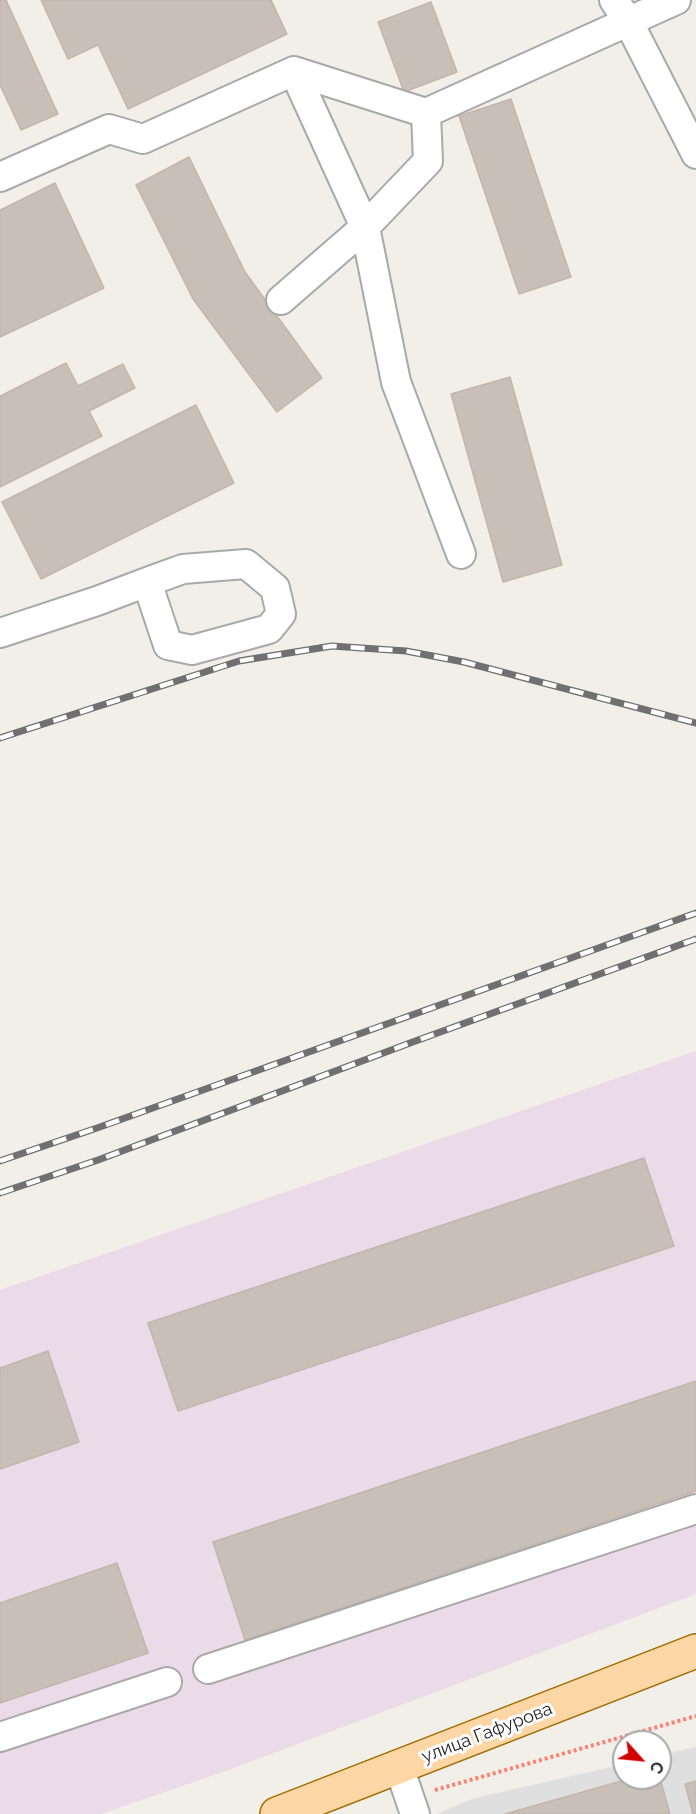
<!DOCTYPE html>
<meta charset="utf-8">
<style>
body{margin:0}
#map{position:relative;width:696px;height:1814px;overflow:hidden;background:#f2efe9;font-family:Raleway,sans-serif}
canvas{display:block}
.north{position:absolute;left:612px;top:1730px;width:60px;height:60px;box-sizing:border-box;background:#fff;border:2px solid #a7a7a7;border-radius:50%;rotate:117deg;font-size:16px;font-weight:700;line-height:24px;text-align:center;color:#222}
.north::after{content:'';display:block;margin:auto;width:21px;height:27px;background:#d40000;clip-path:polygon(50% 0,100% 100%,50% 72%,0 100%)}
</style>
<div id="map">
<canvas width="696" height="1814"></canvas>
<div class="north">С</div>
</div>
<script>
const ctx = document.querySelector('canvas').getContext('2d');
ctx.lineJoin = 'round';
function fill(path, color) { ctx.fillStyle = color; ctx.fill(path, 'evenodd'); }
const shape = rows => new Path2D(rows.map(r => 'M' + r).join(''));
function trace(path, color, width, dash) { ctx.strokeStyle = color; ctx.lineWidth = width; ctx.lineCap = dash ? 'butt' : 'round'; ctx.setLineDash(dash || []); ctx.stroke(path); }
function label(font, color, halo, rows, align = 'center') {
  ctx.font = font + ' Raleway,sans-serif'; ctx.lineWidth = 6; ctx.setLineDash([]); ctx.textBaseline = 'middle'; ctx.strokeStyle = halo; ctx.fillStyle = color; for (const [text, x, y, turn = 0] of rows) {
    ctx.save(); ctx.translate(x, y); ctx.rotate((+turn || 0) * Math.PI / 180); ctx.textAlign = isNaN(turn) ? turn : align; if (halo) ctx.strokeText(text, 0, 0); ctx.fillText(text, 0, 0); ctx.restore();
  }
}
const residential = shape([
 [696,1747,696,1814,437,1814,471,1799,624,1764,624,1778,660,1778,660,1755]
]);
const industrial = shape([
 [696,1051,696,1594,223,1772,101,1814,0,1814,0,1290]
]);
const building = shape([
 [0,0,6,0,58,114,21,130,0,85,0,0],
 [41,0,271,0,287,34,128,109,98,45,68,59,41,0],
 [431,2,457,72,404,92,378,22,431,2],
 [511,99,571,277,519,294,459,116,511,99],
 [189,157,245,272,322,378,277,412,193,299,136,185,189,157],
 [55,183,104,288,0,337,0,210,55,183],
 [66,363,78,386,123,364,135,388,89,411,102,436,0,487,0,396,66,363],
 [510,377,562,565,503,582,451,394,510,377],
 [196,405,234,483,41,579,2,502,196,405],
 [644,1158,674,1246,178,1411,148,1323,644,1158],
 [48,1351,79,1442,0,1469,0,1368,48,1351],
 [696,1381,696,1491,245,1640,213,1542,696,1381],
 [117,1563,148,1653,0,1703,0,1603,117,1563],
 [632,1778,660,1778,670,1814,505,1814,632,1778],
 [696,1781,696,1814,693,1814,685,1784,696,1781]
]);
const path = shape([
 [435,1790,696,1716]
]);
const minor = shape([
 [614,0,628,21,696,154],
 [426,113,428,161,365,227,396,382,461,554],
 [0,177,109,129,143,139,294,71,426,113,676,0],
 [281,300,365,227,294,71],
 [0,633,97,601,147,582,183,569,246,564,275,588,281,614,269,629,192,650,168,645,147,582],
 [208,1669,696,1509],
 [0,1737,167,1682],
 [399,1767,415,1814]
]);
const major = shape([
 [277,1814,696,1651]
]);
const rail = shape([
 [0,738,239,661,332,646,406,651,464,662,696,723],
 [0,1161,97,1128,696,913],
 [0,1193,98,1160,410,1043,696,939]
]);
const streetNames = [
 ["улица Гафурова",487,1733,-21]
];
fill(residential, '#e0dfdf');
fill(industrial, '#ebdbe8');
fill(building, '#c7bfb8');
trace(building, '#c4b6ab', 1.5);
trace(minor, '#a9a9a9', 32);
trace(major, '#a06b00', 36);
trace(path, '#fa8072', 4, [3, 3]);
trace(minor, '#fff', 28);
trace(major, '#fcd6a4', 33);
trace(rail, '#707070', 7);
trace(rail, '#fff', 4.5, [14]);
label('18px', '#222', '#fff', streetNames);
</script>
